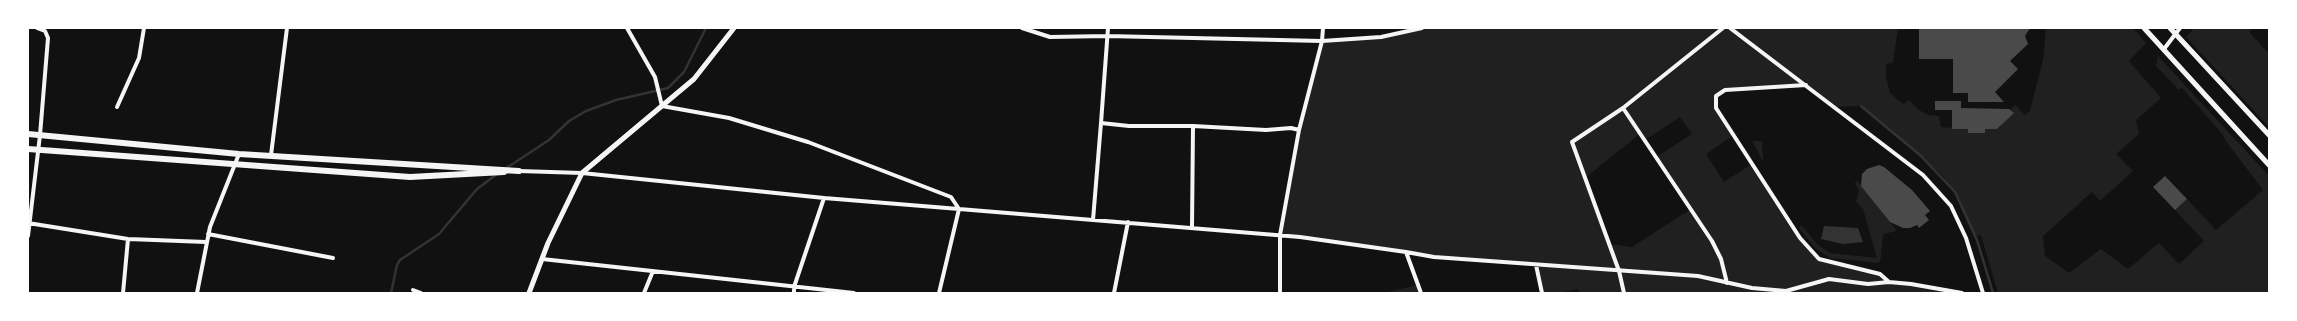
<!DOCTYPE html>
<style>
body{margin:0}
#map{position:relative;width:2297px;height:321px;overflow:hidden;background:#111;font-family:"DejaVu Sans",sans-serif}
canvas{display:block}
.frame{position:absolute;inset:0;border:29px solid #fff;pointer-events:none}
</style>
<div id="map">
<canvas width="2297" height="321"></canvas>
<div class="frame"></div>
</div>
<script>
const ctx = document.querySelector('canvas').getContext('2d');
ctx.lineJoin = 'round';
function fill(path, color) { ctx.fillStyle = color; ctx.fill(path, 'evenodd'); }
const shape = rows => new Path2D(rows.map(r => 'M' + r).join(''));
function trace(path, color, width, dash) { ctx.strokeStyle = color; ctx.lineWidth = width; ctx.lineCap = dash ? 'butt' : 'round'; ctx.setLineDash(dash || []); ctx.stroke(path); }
const green = shape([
 [1422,28,1898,28,1893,63,1886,64,1886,77,1890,93,1903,104,1909,100,1919,110,1928,115,1939,116,1941,127,1968,129,1969,133,1984,133,1985,129,1997,129,2013,113,2010,110,2015,105,2025,115,2030,111,2043,60,2046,28,2133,28,2146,43,2129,61,2161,98,2136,120,2139,134,2116,154,2133,171,2100,201,2092,192,2043,236,2045,256,2069,273,2101,249,2128,269,2159,243,2179,264,2204,241,2175,210,2187,199,2216,230,2263,190,2225,140,2223,135,2182,88,2179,90,2156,66,2158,56,2269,176,2269,293,1998,293,1981,235,1976,236,1955,192,1942,175,1861,106,1835,107,1806,85,1725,90,1716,96,1716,108,1734,135,1706,154,1724,182,1752,164,1800,238,1819,259,1880,274,1889,282,1962,293,1580,293,1578,289,1559,293,1542,293,1535,265,1434,257,1280,235,1299,130,1322,41,1381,37],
 [1680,117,1692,134,1656,157,1691,209,1632,247,1609,244,1585,178,1640,134,1645,140],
 [2194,28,2252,28,2249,32,2269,54,2269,127,2186,37],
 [1752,141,1762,141,1763,162],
 [1857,180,1897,231,1883,234,1881,257,1879,263,1830,258,1815,248,1799,228,1801,225,1817,244,1830,253,1877,258,1863,209,1856,201,1859,191,1855,183],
 [1418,285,1421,293,1384,293]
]);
const water = shape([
 [1824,226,1858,228,1863,242,1843,244,1821,239]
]);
const stream = shape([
 [1861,106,1921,156,1955,192,1977,240,1993,293],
 [505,169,549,140,569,121,586,111,616,100,668,88,684,72,706,28],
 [391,293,397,265,400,260,439,234,477,189,497,174]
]);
const building = shape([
 [1919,28,2030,28,2025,36,2028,44,2010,61,2018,69,1995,92,2004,102,1968,102,1968,93,1953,93,1953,59,1919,59],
 [1935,101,1961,101,1961,108,2009,109,2014,113,1997,129,1985,129,1985,133,1968,133,1968,129,1952,129,1952,110,1935,110],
 [1879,165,1884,167,1912,190,1930,211,1925,215,1929,220,1919,228,1917,225,1910,228,1903,228,1890,222,1861,186,1862,174,1867,169],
 [2165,176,2187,199,2175,210,2153,187]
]);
const minor = shape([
 [627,28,655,77,662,106,729,118,808,142,951,197,959,209,1300,237,1406,252,1421,293],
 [1022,28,1050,37,1107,36,1322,41,1381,37,1422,28],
 [1723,28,1623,108,1712,241,1721,259,1727,283],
 [1730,28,1923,175,1951,206,1966,238,1983,293],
 [2164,49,2180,28],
 [1806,85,1725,90,1716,96,1716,108,1800,238,1819,259,1880,274,1889,282],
 [117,107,139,58,144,28],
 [1623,108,1572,142,1619,271,1624,293],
 [1101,123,1108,28],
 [271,155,287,28],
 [519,171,582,173,824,198,959,209,939,293],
 [1093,220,1101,123,1129,126,1193,126],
 [28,223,128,239,206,242],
 [1192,227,1193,126,1266,130,1291,128,1299,130,1322,41,1323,28],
 [208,234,333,258],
 [28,236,40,135,48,38,45,31,37,28],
 [1406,252,1434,257,1698,276,1752,288,1786,291,1829,279,1868,284,1889,282,1911,284,1962,293],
 [542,259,854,293],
 [1536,265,1542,293],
 [413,290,421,293],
 [123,293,128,239],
 [197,293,210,227,239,154],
 [644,293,653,271],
 [794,293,794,287,824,198],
 [1114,293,1128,222],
 [1280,293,1280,235,1299,130]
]);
const tertiary = shape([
 [2144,28,2269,165],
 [2170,28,2269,135],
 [529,293,548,243,582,173,694,79,734,28]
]);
const secondary = shape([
 [28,134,239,154,519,171],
 [28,149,410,177,504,172]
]);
fill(green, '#202020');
fill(water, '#333');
trace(stream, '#333', 2.5);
fill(building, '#4a4a4a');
trace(minor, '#f5f5f5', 4);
trace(tertiary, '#f5f5f5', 5);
trace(secondary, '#f5f5f5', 6);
</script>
